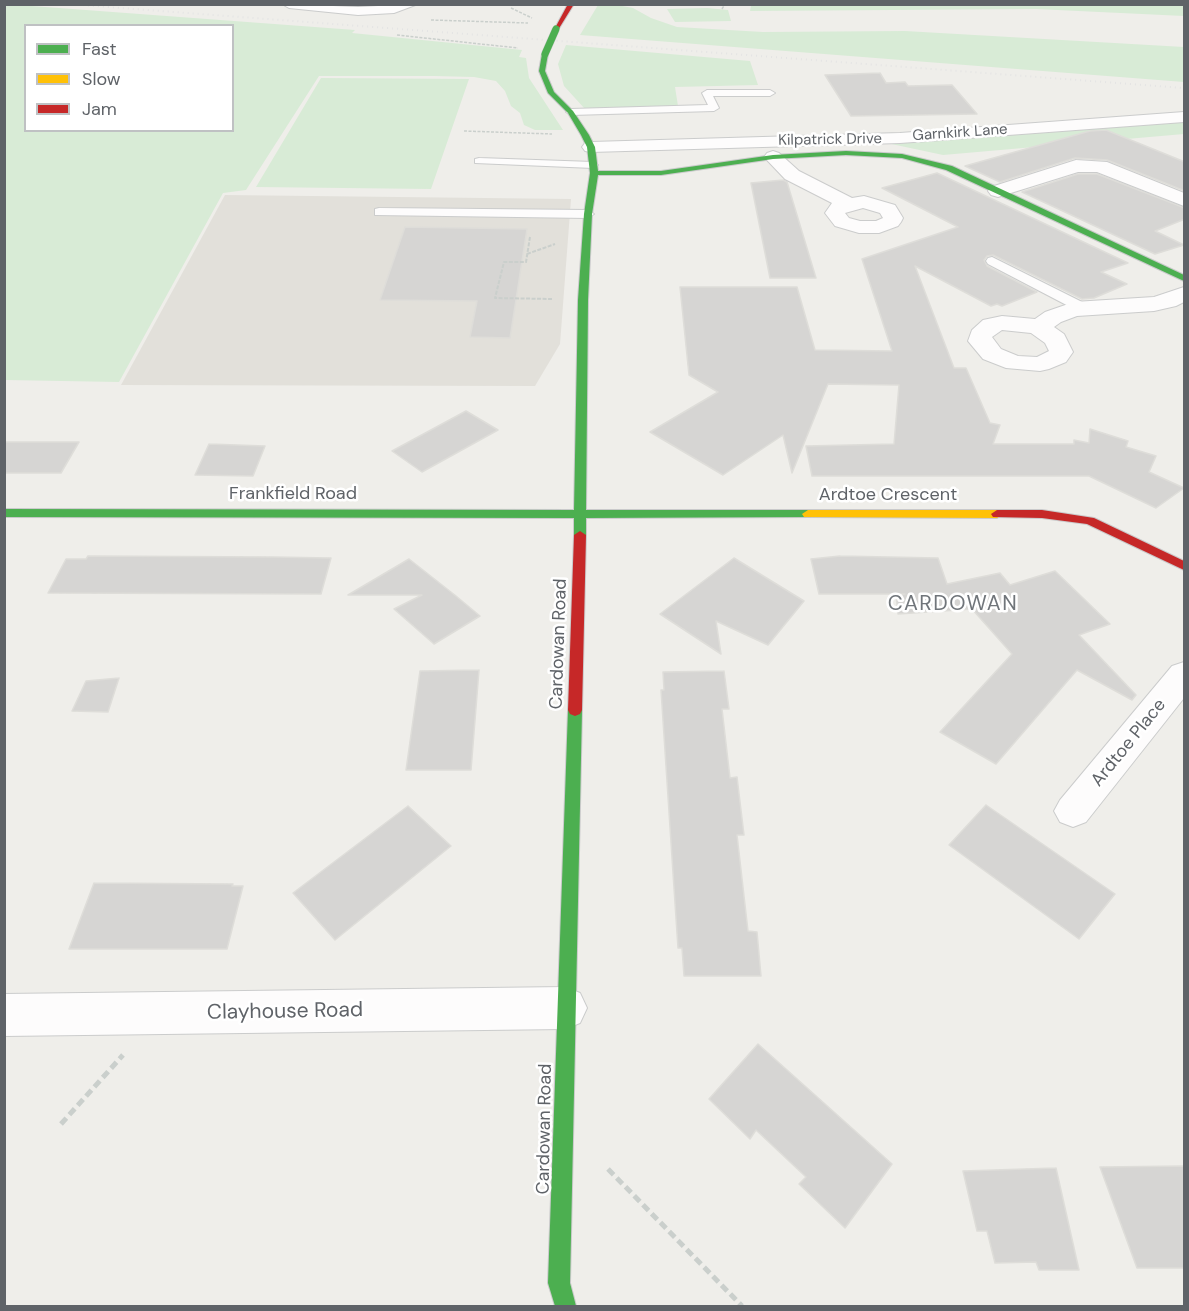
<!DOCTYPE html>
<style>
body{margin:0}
#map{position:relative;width:1189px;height:1311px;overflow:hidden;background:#efeeea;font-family:"DM Sans",sans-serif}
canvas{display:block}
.frame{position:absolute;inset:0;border:6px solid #5f6368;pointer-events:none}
.legend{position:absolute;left:24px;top:24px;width:210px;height:108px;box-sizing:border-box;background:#fff;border:2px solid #bfc1c3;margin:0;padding:8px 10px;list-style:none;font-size:18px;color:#5f6368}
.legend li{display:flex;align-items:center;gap:12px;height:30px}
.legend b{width:30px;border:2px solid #bfc1c3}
</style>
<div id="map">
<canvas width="1189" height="1311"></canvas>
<div class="frame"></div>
<ul class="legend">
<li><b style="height:8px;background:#4caf50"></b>Fast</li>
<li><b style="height:8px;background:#ffc107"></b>Slow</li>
<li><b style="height:8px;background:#c62828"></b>Jam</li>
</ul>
</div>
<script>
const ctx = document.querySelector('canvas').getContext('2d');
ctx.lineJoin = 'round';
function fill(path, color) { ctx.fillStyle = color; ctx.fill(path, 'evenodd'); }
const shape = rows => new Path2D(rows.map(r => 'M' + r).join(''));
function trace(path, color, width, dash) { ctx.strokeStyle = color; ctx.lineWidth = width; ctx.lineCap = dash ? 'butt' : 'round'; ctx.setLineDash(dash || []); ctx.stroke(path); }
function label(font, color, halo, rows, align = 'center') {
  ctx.font = font + ' "DM Sans",sans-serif'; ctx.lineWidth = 5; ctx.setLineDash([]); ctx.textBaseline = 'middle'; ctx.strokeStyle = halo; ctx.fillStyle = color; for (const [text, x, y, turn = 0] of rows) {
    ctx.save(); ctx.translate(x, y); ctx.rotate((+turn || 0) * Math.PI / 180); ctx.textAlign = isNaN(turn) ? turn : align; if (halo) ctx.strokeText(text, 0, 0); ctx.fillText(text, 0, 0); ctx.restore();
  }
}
const education = shape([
 [225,195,571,199,560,344,535,386,121,385]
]);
const green = shape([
 [5,4,355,30,352,33,522,50,519,57,526,58,529,78,563,130,535,130,524,125,520,113,511,106,505,91,496,81,474,77,434,76,319,76,246,190,223,193,119,382,5,380],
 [26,26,232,26,232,130,26,130],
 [617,5,633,8,651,18,677,27,763,32,905,31,1184,47,1184,82,580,35,598,5],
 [809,5,1184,4,1184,16,1036,9,750,11,751,6],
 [707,8,728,10,731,21,675,22,667,9],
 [566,45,750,61,758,85,675,87,678,106,585,109,564,86,558,64],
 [321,78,469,79,431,189,256,187],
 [1184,119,1184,134,943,155,882,142]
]);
const building = shape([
 [880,73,886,83,905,82,908,86,952,85,977,114,851,116,825,75,880,73],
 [1106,130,1185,162,1185,191,1107,160,1075,158,1000,182,965,166,1090,131,1106,130],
 [937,173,1128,263,1101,272,1127,284,1094,298,1082,299,993,255,987,256,984,260,987,266,1037,292,1002,306,997,304,991,306,915,266,954,368,966,368,990,423,1000,425,993,444,1074,444,1074,440,1089,443,1090,429,1128,441,1126,447,1156,456,1149,472,1184,488,1156,508,1089,476,812,476,806,446,894,444,899,385,828,384,792,473,783,435,723,475,650,432,718,392,689,375,680,287,797,287,815,350,892,351,862,259,958,227,882,188,937,173],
 [1078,174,1097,174,1185,208,1185,219,1155,231,1184,245,1155,254,1022,192,1078,174],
 [783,180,787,182,816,278,770,278,751,183,783,180],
 [405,227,527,229,510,338,470,337,477,301,380,300,405,227],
 [466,411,498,430,422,472,392,451,466,411],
 [4,442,79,442,61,473,4,473,4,442],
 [209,444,265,446,253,476,195,475,209,444],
 [88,556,273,557,331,558,321,594,48,593,66,559,86,559,88,556],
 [840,556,938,558,947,584,1000,573,1010,585,1055,571,1110,624,1079,635,1136,695,1132,700,1077,670,996,764,940,732,1012,654,972,609,898,614,896,595,905,594,819,594,811,559,840,556],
 [734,558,804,601,768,645,716,621,721,654,660,614,734,558],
 [409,559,456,596,480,616,434,644,394,609,422,595,348,595,409,559],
 [479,670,471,770,406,770,420,671,479,670],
 [724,671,729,709,722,709,730,778,737,777,744,835,737,835,748,931,757,932,761,976,684,976,682,948,678,948,673,873,661,690,664,690,663,672,724,671],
 [119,678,108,712,72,711,86,681,119,678],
 [986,805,1115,894,1079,939,949,845,986,805],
 [408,806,451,846,335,940,293,893,408,806],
 [94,883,233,884,232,886,243,886,227,949,69,949,94,883],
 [758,1044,892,1164,845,1228,799,1184,806,1177,756,1130,750,1139,709,1099,758,1044],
 [1185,1166,1185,1268,1137,1268,1100,1167,1185,1166],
 [1056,1168,1079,1270,1039,1270,1036,1262,995,1263,987,1231,977,1231,963,1171,1056,1168]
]);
const pathFar2 = shape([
 [511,8,532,18],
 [722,9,725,4],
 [431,20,528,23],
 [397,35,518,48],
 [464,131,552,134]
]);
const pathFar1 = shape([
 [530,237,526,262,504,262,495,298,552,299],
 [527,254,555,244]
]);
const path = shape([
 [61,1124,123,1055],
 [608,1169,742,1306]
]);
const lane = shape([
 [707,90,770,90,775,93,770,96,713,96,719,108,714,111,571,115,566,112,571,109,708,105,702,93,707,90],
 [479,158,593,162,598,165,593,168,475,163,475,159,479,158],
 [379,208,588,210,594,214,588,218,375,215,375,209,379,208],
 [992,257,1088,305,1090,308,1088,311,1078,311,988,264,986,261,988,258,992,257]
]);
const street = shape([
 [282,4,358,7,418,4,394,13,358,15,289,8,282,4],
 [1184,112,1184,122,900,143,591,152,585,151,582,147,585,143,591,142,900,133,1184,112],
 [773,151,779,153,799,171,852,198,864,196,895,205,903,218,901,222,898,226,879,233,859,233,835,226,825,213,832,203,785,179,764,157,767,153,773,151],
 [863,208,880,213,883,218,876,221,860,221,849,218,845,213,863,208],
 [1076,160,1107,162,1184,193,1184,206,1097,172,1078,172,998,197,991,195,988,191,991,187,1076,160],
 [1184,287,1184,302,1176,306,1154,311,1077,316,1061,322,1054,327,1064,334,1073,352,1066,362,1049,369,1040,371,1006,368,983,359,968,341,972,330,983,320,1002,316,1035,319,1045,312,1074,302,1154,297,1184,287],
 [1002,330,1031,333,1045,343,1049,351,1037,357,1018,356,1001,349,992,337,1002,330],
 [1184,662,1184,698,1086,822,1073,827,1060,822,1054,811,1060,800,1172,666,1184,662],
 [565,987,580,993,587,1008,580,1023,565,1029,4,1036,4,994,565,987]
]);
const fast = shape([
 [545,52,548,54,545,71,554,92,573,111,589,135,595,147,598,171,661,171,773,155,846,151,902,154,952,166,1184,275,1184,281,946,170,902,158,846,155,773,159,661,175,598,175,592,214,588,300,586,510,808,510,814,514,812,517,586,518,586,535,580,539,574,535,574,518,4,517,4,509,574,510,578,300,584,214,590,173,587,147,581,135,568,113,548,93,539,71,542,54,545,52],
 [575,704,580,706,582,710,570,1283,576,1306,555,1306,548,1283,568,710,570,706,575,704]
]);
const slow = shape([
 [808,510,997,510,1003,514,997,518,804,517,802,514,808,510]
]);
const jam = shape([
 [568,4,574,4,558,30,554,30,568,4],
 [997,510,1042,510,1094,518,1184,561,1184,570,1087,524,1042,518,993,517,991,514,997,510],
 [580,531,586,535,582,710,580,714,575,716,570,714,568,710,574,535,580,531]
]);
const rail = shape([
 [68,4,1184,88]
]);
const fastBridge = shape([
 [545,54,556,29]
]);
const farStreetnames = [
 ["Garnkirk Lane",960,133,-4],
 ["Kilpatrick Drive",830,140,-1]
];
const streetNames = [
 ["Frankfield Road",293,494],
 ["Ardtoe Crescent",888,495],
 ["Cardowan Road",559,644,-88],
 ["Ardtoe Place",1129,743,-51],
 ["Cardowan Road",545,1129,-89]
];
const quarterNames = [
 ["CARDOWAN",953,604]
];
const nearStreetnames = [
 ["Clayhouse Road",285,1012,-1]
];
fill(education, '#e2e0da');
fill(green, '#d8ebd6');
fill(building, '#d6d5d3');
trace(building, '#deddd9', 1.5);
trace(lane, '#cbcccc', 2);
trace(street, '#cbcccc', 2);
trace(fast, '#cacacb', 2);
trace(slow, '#cacacb', 2);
trace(jam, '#cacacb', 2);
trace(pathFar2, '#cacfcc', 1.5, [3, 1.5]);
trace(pathFar1, '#cacfcc', 2, [4, 1.5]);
trace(path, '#cacfcc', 5, [8, 4.5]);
fill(lane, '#fdfcfc');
fill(street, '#fdfcfc');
fill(fast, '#4caf50');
fill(slow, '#ffc107');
fill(jam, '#c62828');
trace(rail, '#e4e4e4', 2, [1, 4]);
trace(fastBridge, '#cacacb', 8, []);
trace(fastBridge, '#4caf50', 7);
label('15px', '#5f6368', '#fff', farStreetnames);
label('18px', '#5f6368', '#fff', streetNames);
ctx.letterSpacing = '1.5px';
label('21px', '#70757a', '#fff', quarterNames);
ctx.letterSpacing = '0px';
label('21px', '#5f6368', '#fff', nearStreetnames);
</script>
